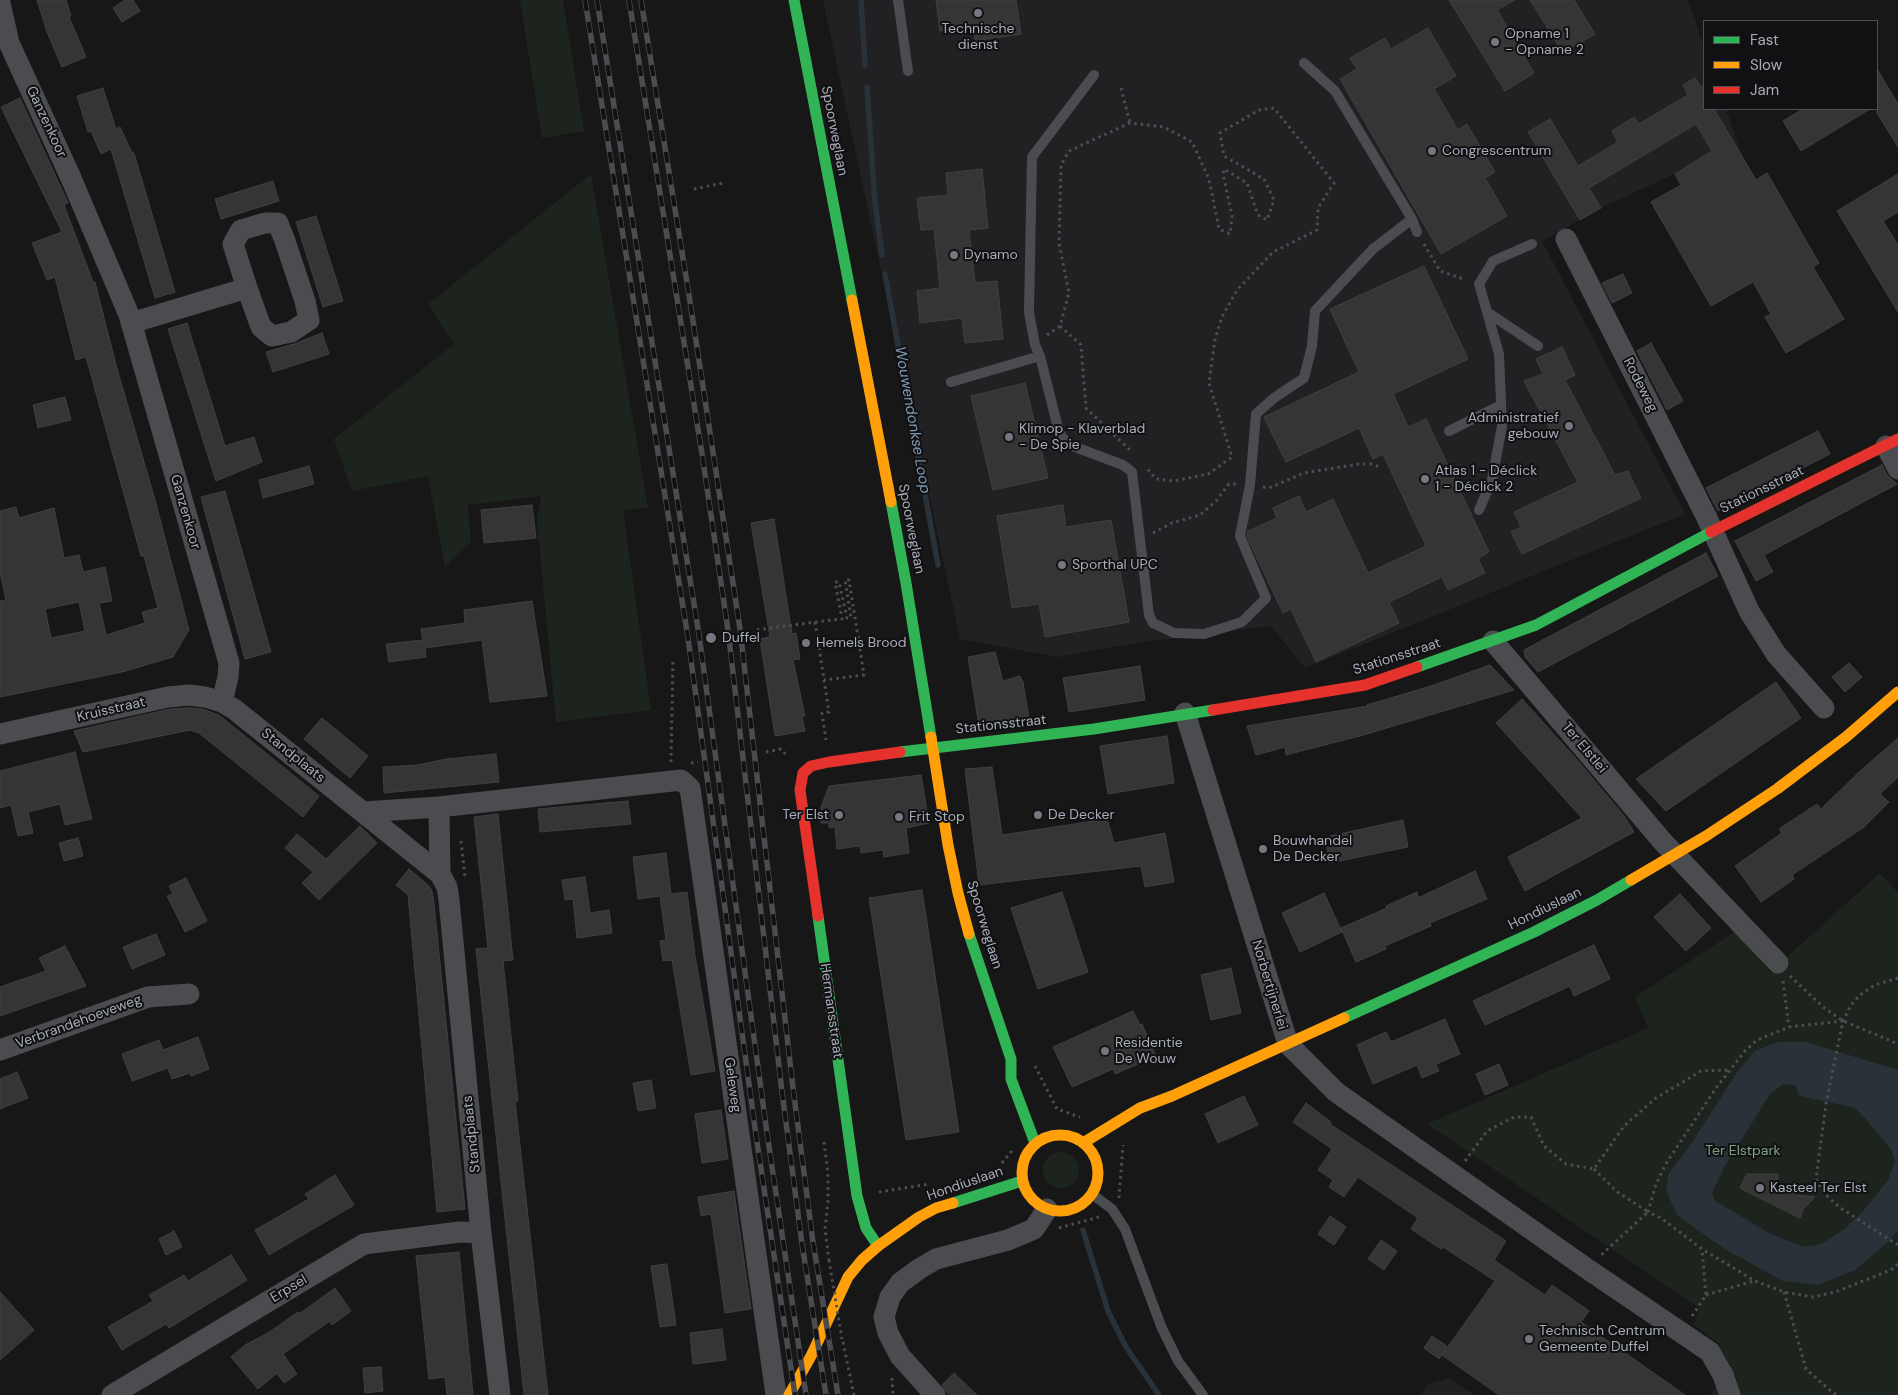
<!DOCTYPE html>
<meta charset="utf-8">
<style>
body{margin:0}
#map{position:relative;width:1898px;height:1395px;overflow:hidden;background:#171717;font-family:"DM Sans",sans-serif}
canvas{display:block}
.legend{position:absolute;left:1703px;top:20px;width:175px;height:90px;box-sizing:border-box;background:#111113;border:1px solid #4d4f55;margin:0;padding:6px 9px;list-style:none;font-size:15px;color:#a8adb8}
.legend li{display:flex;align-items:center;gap:10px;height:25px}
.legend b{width:25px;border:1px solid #4d4f55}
</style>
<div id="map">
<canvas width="1898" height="1395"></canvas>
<ul class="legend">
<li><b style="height:6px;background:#30b455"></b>Fast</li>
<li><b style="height:6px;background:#ff9f0a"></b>Slow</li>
<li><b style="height:6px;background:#e5322d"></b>Jam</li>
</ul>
</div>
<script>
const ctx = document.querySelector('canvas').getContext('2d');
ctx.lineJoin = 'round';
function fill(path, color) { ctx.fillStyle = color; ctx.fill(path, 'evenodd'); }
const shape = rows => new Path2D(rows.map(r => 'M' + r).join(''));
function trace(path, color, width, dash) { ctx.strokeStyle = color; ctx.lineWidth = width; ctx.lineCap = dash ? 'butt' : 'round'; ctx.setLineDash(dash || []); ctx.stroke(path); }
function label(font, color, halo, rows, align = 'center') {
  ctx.font = font + ' "DM Sans",sans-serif'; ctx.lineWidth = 4; ctx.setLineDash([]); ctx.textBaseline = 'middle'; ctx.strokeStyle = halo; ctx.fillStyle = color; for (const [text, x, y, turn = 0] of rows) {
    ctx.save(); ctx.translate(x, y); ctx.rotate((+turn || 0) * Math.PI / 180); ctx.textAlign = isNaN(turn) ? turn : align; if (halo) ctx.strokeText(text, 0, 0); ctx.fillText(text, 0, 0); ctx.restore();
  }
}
const built = shape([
 [823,0,1688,0,1704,47,1704,109,1726,109,1742,156,1684,190,1674,174,1601,208,1542,241,1685,514,1305,668,1271,626,1136,643,1058,657,960,639],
 [1449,1378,1475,1395,1420,1395,1428,1384]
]);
const green = shape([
 [520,0,563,0,584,131,542,138],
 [591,174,648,508,623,510,651,710,556,722,537,520,541,496,468,505,471,542,445,567,428,476,352,491,334,439,454,344,428,304],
 [1880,873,1898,893,1898,1395,1710,1395,1731,1366,1718,1343,1694,1325,1699,1308,1427,1124,1648,1028,1635,997,1736,931,1770,972],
 '1043 1170a18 18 0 1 1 36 0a18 18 0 1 1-36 0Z'
]);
const water = shape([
 [1778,1042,1806,1042,1898,1070,1898,1230,1889,1241,1855,1270,1818,1285,1783,1281,1725,1249,1678,1216,1666,1191,1668,1175,1691,1144,1738,1071,1755,1051],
 [1783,1084,1795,1085,1800,1096,1856,1108,1891,1149,1895,1161,1888,1180,1865,1209,1845,1229,1822,1244,1803,1247,1769,1233,1715,1201,1712,1193,1725,1166,1770,1094]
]);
const stream = shape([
 [861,0,865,65],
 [867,87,875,202,882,255],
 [885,274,938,565],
 [1083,1230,1108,1311,1126,1347,1159,1395]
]);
const building = shape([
 [37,0,66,0,71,16,69,17,86,57,62,67,47,32,37,0],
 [125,0,133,0,140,11,122,22,113,8,125,0],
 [936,0,1016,0,1021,34,975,41,973,26,940,31,936,0],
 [1449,0,1515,0,1497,10,1534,73,1505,91,1449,0],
 [1530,0,1574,0,1595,34,1563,53,1530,0],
 [1428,28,1456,76,1434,89,1458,130,1467,124,1495,172,1485,178,1507,216,1441,254,1340,79,1357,69,1350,58,1385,38,1391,49,1428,28],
 [1877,69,1898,104,1898,147,1877,113,1877,69],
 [1695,78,1701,87,1704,85,1704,109,1714,109,1756,180,1767,173,1819,263,1813,267,1844,319,1786,353,1765,317,1771,314,1753,282,1711,306,1651,202,1681,185,1675,174,1712,151,1696,124,1589,188,1601,208,1580,220,1528,132,1550,119,1578,166,1618,142,1612,131,1634,117,1639,124,1688,95,1683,85,1695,78],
 [103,88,116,129,120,127,132,153,134,153,175,292,155,298,111,149,101,154,91,131,88,132,77,96,103,88],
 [20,98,68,203,64,205,93,282,95,282,116,365,155,500,189,630,173,657,122,672,0,697,0,601,6,600,0,572,0,511,16,507,19,518,54,508,64,558,79,555,83,572,105,567,112,601,99,603,106,635,145,623,142,612,158,608,144,556,141,556,86,357,76,360,55,277,47,280,32,243,62,232,1,107,20,98],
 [79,602,85,631,51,638,45,609,79,602],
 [1803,109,1870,109,1801,151,1783,121,1803,109],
 [982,169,988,228,969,230,975,283,997,281,1003,339,965,343,962,318,920,323,917,291,940,288,934,229,921,230,917,198,948,195,946,173,982,169],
 [1898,174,1898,212,1883,221,1898,245,1898,312,1837,211,1898,174],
 [273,181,279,201,221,219,215,199,273,181],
 [316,216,343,301,323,307,296,222,316,216],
 [1424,266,1468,359,1393,394,1408,427,1426,419,1489,552,1478,558,1485,573,1448,590,1442,577,1389,602,1399,623,1316,662,1291,609,1283,613,1249,541,1247,535,1248,531,1277,518,1273,508,1299,496,1306,512,1333,499,1368,573,1426,546,1383,454,1373,459,1359,428,1286,462,1264,417,1359,372,1330,309,1424,266],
 [1623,274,1632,293,1612,303,1602,283,1623,274],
 [187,323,225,446,254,437,262,462,216,481,168,329,187,323],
 [322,333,329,354,273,372,266,352,294,344,322,333],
 [1651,343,1683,401,1667,410,1637,351,1651,343],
 [1562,347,1575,375,1565,380,1615,475,1628,471,1641,498,1522,554,1511,532,1521,527,1514,512,1578,482,1524,381,1543,374,1536,359,1562,347],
 [1025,383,1048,478,993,490,971,396,1025,383],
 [65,397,71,420,38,428,33,405,65,397],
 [1818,431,1830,454,1718,511,1706,488,1818,431],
 [1882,465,1887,475,1897,484,1764,555,1773,572,1756,581,1735,541,1882,465],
 [309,466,314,484,263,498,259,480,309,466],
 [225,491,271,652,245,659,201,497,225,491],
 [532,505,536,538,484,543,481,510,532,505],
 [1063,505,1066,527,1111,520,1129,622,1045,637,1039,604,1012,608,997,516,1063,505],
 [774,519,792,634,796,633,800,659,793,660,805,716,802,716,805,731,775,736,760,639,770,637,751,523,774,519],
 [1706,553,1718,576,1538,672,1525,657,1524,650,1706,553],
 [532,601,547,696,490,702,482,640,425,648,426,657,389,662,386,644,423,640,421,629,465,623,464,610,532,601],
 [995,652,1003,681,1020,676,1023,682,1029,719,979,726,968,657,995,652],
 [1849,663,1862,677,1845,692,1832,677,1849,663],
 [1490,665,1514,690,1360,736,1301,751,1286,755,1285,747,1256,755,1247,726,1368,706,1367,705,1431,686,1490,665],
 [1140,666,1145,700,1069,712,1063,678,1140,666],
 [1776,682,1801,718,1666,811,1636,779,1776,682],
 [1522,699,1579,762,1625,817,1634,832,1525,891,1508,857,1582,818,1496,723,1522,699],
 [189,708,202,709,219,715,319,796,303,817,199,733,190,730,83,752,74,731,170,709,189,708],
 [322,718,368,756,350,778,304,739,322,718],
 [1167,736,1174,783,1108,794,1100,746,1167,736],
 [1898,738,1898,777,1880,794,1889,802,1864,827,1792,875,1794,879,1761,902,1735,866,1782,833,1779,829,1817,804,1821,809,1859,772,1898,738],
 [75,752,92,819,65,825,60,804,28,812,33,833,18,836,11,805,0,808,0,771,75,752],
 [496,754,499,782,384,793,383,767,417,765,447,759,496,754],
 [992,767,1002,835,1107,819,1114,843,1165,833,1174,882,1145,887,1141,866,979,885,965,769,992,767],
 [921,775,929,823,906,828,909,853,884,857,883,850,861,853,860,846,837,849,835,827,829,828,829,823,821,823,821,807,829,786,921,775],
 [628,801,631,824,540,832,538,809,628,801],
 [498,814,513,960,503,961,518,1101,515,1101,548,1395,524,1395,476,949,488,948,474,817,498,814],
 [1403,820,1408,847,1329,863,1326,837,1403,820],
 [360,826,377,843,319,900,302,883,313,872,285,848,297,834,326,859,360,826],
 [78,838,83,856,64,861,59,843,78,838],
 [666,853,671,894,687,892,695,956,715,1071,691,1075,672,960,663,961,660,941,666,940,660,896,638,899,633,857,666,853],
 [409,869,428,885,432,891,434,904,465,1209,437,1212,408,895,396,885,409,869],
 [1475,871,1487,899,1430,923,1431,926,1385,946,1386,949,1356,962,1341,928,1387,908,1386,906,1417,892,1418,898,1475,871],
 [585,877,590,913,609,910,612,933,577,938,573,899,565,900,562,880,585,877],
 [186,878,207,921,185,932,167,896,173,894,169,886,186,878],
 [922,890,959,1132,906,1140,869,898,922,890],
 [1062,892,1088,972,1038,989,1011,908,1062,892],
 [1324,893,1342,932,1300,952,1282,913,1324,893],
 [1680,894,1711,928,1686,951,1654,917,1680,894],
 [156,934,165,955,132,969,123,947,156,934],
 [1594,945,1610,979,1574,996,1570,986,1485,1025,1473,1001,1594,945],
 [65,946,86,986,0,1016,0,987,46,971,39,958,65,946],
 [1231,968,1241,1013,1211,1020,1201,975,1231,968],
 [1133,1011,1140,1025,1142,1024,1156,1056,1115,1074,1113,1069,1072,1087,1053,1047,1133,1011],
 [1445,1019,1460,1054,1436,1064,1439,1071,1422,1078,1417,1065,1373,1084,1357,1045,1386,1032,1391,1042,1445,1019],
 [198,1037,209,1069,191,1076,190,1073,172,1079,168,1068,132,1081,122,1054,159,1040,163,1050,198,1037],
 [1499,1064,1508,1085,1485,1095,1476,1074,1499,1064],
 [17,1072,28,1098,0,1109,0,1079,17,1072],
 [651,1080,656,1108,638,1111,633,1083,651,1080],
 [1244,1096,1258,1125,1218,1143,1205,1114,1244,1096],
 [1306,1103,1331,1122,1330,1124,1506,1241,1494,1260,1545,1295,1552,1285,1589,1311,1581,1322,1685,1395,1499,1395,1442,1355,1495,1281,1443,1247,1441,1249,1411,1229,1418,1218,1358,1177,1344,1197,1329,1187,1333,1180,1318,1170,1332,1149,1293,1122,1306,1103],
 [721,1110,728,1159,702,1163,695,1114,721,1110],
 [1747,1174,1778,1174,1778,1185,1797,1195,1815,1197,1803,1209,1800,1218,1740,1188,1747,1174],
 [335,1175,354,1205,269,1255,255,1230,309,1199,305,1194,335,1175],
 [734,1191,751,1309,725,1313,711,1214,701,1216,698,1197,734,1191],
 [1330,1216,1346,1227,1334,1245,1318,1234,1330,1216],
 [174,1231,182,1247,166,1255,159,1239,174,1231],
 [1381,1240,1397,1251,1384,1270,1368,1259,1381,1240],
 [459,1252,469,1354,473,1395,447,1395,445,1377,429,1379,416,1256,459,1252],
 [231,1255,247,1280,169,1328,166,1324,122,1350,108,1327,153,1301,149,1295,184,1275,188,1281,231,1255],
 [667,1264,676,1325,660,1327,651,1266,667,1264],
 [335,1288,351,1311,332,1325,330,1321,283,1354,297,1374,284,1383,277,1373,258,1389,231,1357,245,1345,268,1333,298,1312,299,1314,335,1288],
 [0,1292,34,1330,0,1360,0,1292],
 [722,1329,726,1360,693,1364,690,1333,722,1329],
 [1432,1336,1447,1346,1439,1359,1424,1348,1432,1336],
 [381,1367,383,1391,365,1393,363,1368,381,1367],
 [954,1373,977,1395,950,1395,947,1393,942,1385,954,1373]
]);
const path = shape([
 [1121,88,1130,123],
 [694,189,723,183],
 [1424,244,1440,271,1466,280],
 [1060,326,1081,345,1086,408,1131,451],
 [1047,335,1060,326,1069,293,1059,243,1061,165,1069,151,1130,123,1164,127,1192,142,1209,179,1219,229,1230,234,1232,216,1223,174,1224,169,1247,183,1258,215,1267,220,1274,200,1264,179,1224,156,1220,133,1259,110,1274,108,1334,183,1318,208,1317,230,1273,252,1237,290,1222,317,1215,339,1209,383,1232,457,1208,474,1174,481,1156,479,1146,467],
 [1263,487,1269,488,1304,473,1359,464,1371,464,1380,467],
 [1153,533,1172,523,1200,515,1216,501,1229,484,1237,484],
 [815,622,842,619,835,582,839,582,847,618,851,617,845,580,849,580,864,675,824,680],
 [757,630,815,622,829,712,822,713,826,740],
 [766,752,781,749,787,756],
 [671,762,673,658],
 [691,763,698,762],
 [461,841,465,877],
 [1790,976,1823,1007,1843,1021,1898,1044],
 [1898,978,1875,985,1860,995,1851,1005,1843,1021,1826,1104,1816,1179,1824,1193,1839,1207,1898,1245],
 [1783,981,1789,1027],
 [1843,1021,1789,1027,1757,1040,1745,1051,1716,1088,1667,1162,1656,1184,1648,1212,1661,1218,1702,1249,1755,1281,1784,1292,1813,1297,1835,1292,1891,1270,1898,1264],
 [1035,1066,1057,1109,1080,1117],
 [824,1142,828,1174,828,1202,825,1229,829,1260],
 [1465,1161,1487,1131,1514,1117,1531,1117,1544,1146,1566,1164,1594,1169,1624,1126,1656,1098,1701,1071,1729,1070],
 [1002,1163,1011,1152,1012,1148],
 [1594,1169,1616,1191,1648,1212,1600,1256],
 [879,1192,930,1184],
 [1119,1198,1123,1145],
 [1059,1228,1099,1217],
 [1784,1292,1806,1369,1833,1393,1838,1395],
 [1706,1295,1754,1281],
 [1692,1316,1706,1295,1702,1249],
 [843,1342,854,1395],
 [892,1378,893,1395]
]);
const lane = shape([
 [898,0,908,71],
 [1304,63,1335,91,1412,219,1417,232],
 [1487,312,1538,346],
 [1040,356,1059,432,1067,444,1123,465,1132,472,1149,615,1153,623,1174,633,1204,634,1242,622,1266,598,1240,536,1250,485,1256,414,1274,398,1304,378,1312,346,1315,311,1373,249,1412,219],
 [951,382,1040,356,1035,345,1029,312,1032,157,1094,75],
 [1449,431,1501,405],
 [1479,510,1492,480,1502,426,1499,354,1479,284,1493,261,1532,244],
 [1092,1194,1112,1209,1125,1229,1161,1326,1178,1361,1203,1395]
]);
const street = shape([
 [0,3,9,43,71,178,129,315,229,663,228,677,222,702],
 [1566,239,1707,518,1749,611,1776,654,1824,708],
 [131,323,247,288,233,244,241,230,265,223,278,223,285,241,305,301,309,320,291,332,272,336,261,327,247,288],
 [1886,446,1898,469],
 [1493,641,1663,842,1778,963],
 [1185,713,1288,1044,1336,1092,1586,1268,1710,1352,1723,1375,1730,1395],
 [0,734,168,697,189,695,205,697,222,702,234,709,440,874,447,887,449,900,481,1233,500,1395],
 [439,807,440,874],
 [363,812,439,807,681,780,690,788,776,1395],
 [0,1050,148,997,189,994],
 [112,1395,364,1244,460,1232,481,1233],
 [935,1395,900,1356,888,1333,884,1317,890,1297,900,1283,919,1269,936,1259,1008,1240,1034,1229,1047,1209]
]);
const fast = shape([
 [794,0,852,300],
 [891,502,906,583,931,737],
 [1417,667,1536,625,1711,532],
 [900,752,1094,729,1213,710],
 [818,916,857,1196,866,1228,878,1246],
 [969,934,1011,1059,1011,1079,1035,1143],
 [1344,1018,1534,932,1597,900,1631,880],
 [953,1203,1022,1181]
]);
const slow = shape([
 [852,300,891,502],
 [931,737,948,845,958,893,969,934],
 [1631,880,1706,836,1777,789,1846,737,1898,692],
 '1022 1173a38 38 0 1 1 76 0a38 38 0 1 1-76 0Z',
 [1083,1143,1140,1108,1172,1096,1344,1018],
 [789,1395,811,1356,848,1277,862,1260,878,1246,919,1217,936,1208,953,1203]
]);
const jam = shape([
 [1711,532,1898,439],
 [1213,710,1365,685,1417,667],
 [818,916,800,790,803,773,811,766,829,762,900,752]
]);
const rail = shape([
 [585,0,688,638,756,1135,795,1395],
 [597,0,699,635,767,1133,806,1395],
 [629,0,702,454,728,630,782,1092,802,1244,826,1395],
 [641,0,689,295,740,629,793,1088,813,1242,838,1395]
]);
const pathBridge = shape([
 [829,1260,842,1339]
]);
const markers = [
 [978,13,5,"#757880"],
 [1495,42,5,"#757880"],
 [1432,151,5,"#757880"],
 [954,255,5,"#757880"],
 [1569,426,5,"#757880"],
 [1009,437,5,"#757880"],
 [1425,479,5,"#757880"],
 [1062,565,5,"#757880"],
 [711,638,6,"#757880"],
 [806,643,5,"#757880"],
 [839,815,5,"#757880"],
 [1038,815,5,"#757880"],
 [899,817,5,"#757880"],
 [1263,849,5,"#757880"],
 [1105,1051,5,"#757880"],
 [1760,1188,5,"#757880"],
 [1529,1339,5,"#757880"]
];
const poiNames = [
 ["Technische",978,29,"center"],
 ["dienst",978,45,"center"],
 ["Opname 1",1505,34],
 ["- Opname 2",1505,50],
 ["Congrescentrum",1442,151],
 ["Dynamo",964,255],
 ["Administratief",1559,418,"right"],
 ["gebouw",1559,434,"right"],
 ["Klimop - Klaverblad",1019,429],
 ["- De Spie",1019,445],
 ["Atlas 1 - Déclick",1435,471],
 ["1 - Déclick 2",1435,487],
 ["Sporthal UPC",1072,565],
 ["Duffel",722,638],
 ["Hemels Brood",816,643],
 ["Ter Elst",829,815,"right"],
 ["De Decker",1048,815],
 ["Frit Stop",909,817],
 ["Bouwhandel",1273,841],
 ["De Decker",1273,857],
 ["Residentie",1115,1043],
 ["De Wouw",1115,1059],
 ["Kasteel Ter Elst",1770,1188],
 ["Technisch Centrum",1539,1331],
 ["Gemeente Duffel",1539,1347]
];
const streetNames = [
 ["Ganzenkoor",46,122,65],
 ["Spoorweglaan",834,131,79],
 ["Rodeweg",1640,385,63],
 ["Stationsstraat",1762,490,-26],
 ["Ganzenkoor",185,512,74],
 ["Spoorweglaan",911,529,79],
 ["Stationsstraat",1397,657,-18],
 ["Kruisstraat",111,710,-13],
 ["Stationsstraat",1001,725,-6],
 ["Ter Elstlei",1584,748,50],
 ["Standplaats",293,756,39],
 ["Hondiuslaan",1545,909,-26],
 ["Spoorweglaan",984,925,73],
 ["Norbertijnerlei",1269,985,73],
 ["Hermansstraat",831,1011,82],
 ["Verbrandehoeveweg",79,1022,-20],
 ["Geleweg",732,1085,82],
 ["Standplaats",472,1134,-96],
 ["Hondiuslaan",965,1184,-19],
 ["Erpsel",289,1289,-31]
];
const parkNames = [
 ["Ter Elstpark",1743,1151]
];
const waterNames = [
 ["Wouwendonkse Loop",912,420,80]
];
fill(built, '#212123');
fill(green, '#1d241e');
fill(water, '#2a3239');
trace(stream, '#2a3239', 5.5);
fill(building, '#353536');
trace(building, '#3f4043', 1);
trace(path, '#4d4e52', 3, [2.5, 4]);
trace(lane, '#4b4c50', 10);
trace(street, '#4b4c50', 21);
trace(fast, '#30b455', 11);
trace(slow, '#ff9f0a', 11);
trace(jam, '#e5322d', 11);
trace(rail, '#4b4c4f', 5.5);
trace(rail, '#111113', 4, [11]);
trace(pathBridge, '#4d4e52', 3, [2.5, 4]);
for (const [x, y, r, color] of markers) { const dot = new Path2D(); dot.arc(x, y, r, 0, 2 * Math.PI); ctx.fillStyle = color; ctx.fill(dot); trace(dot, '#111113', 2); }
label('14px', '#a8adb8', '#111113', poiNames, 'left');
label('14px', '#a8adb8', '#111113', streetNames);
label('14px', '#7fa381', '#111113', parkNames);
label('italic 15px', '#7f9bb3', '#111113', waterNames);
</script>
